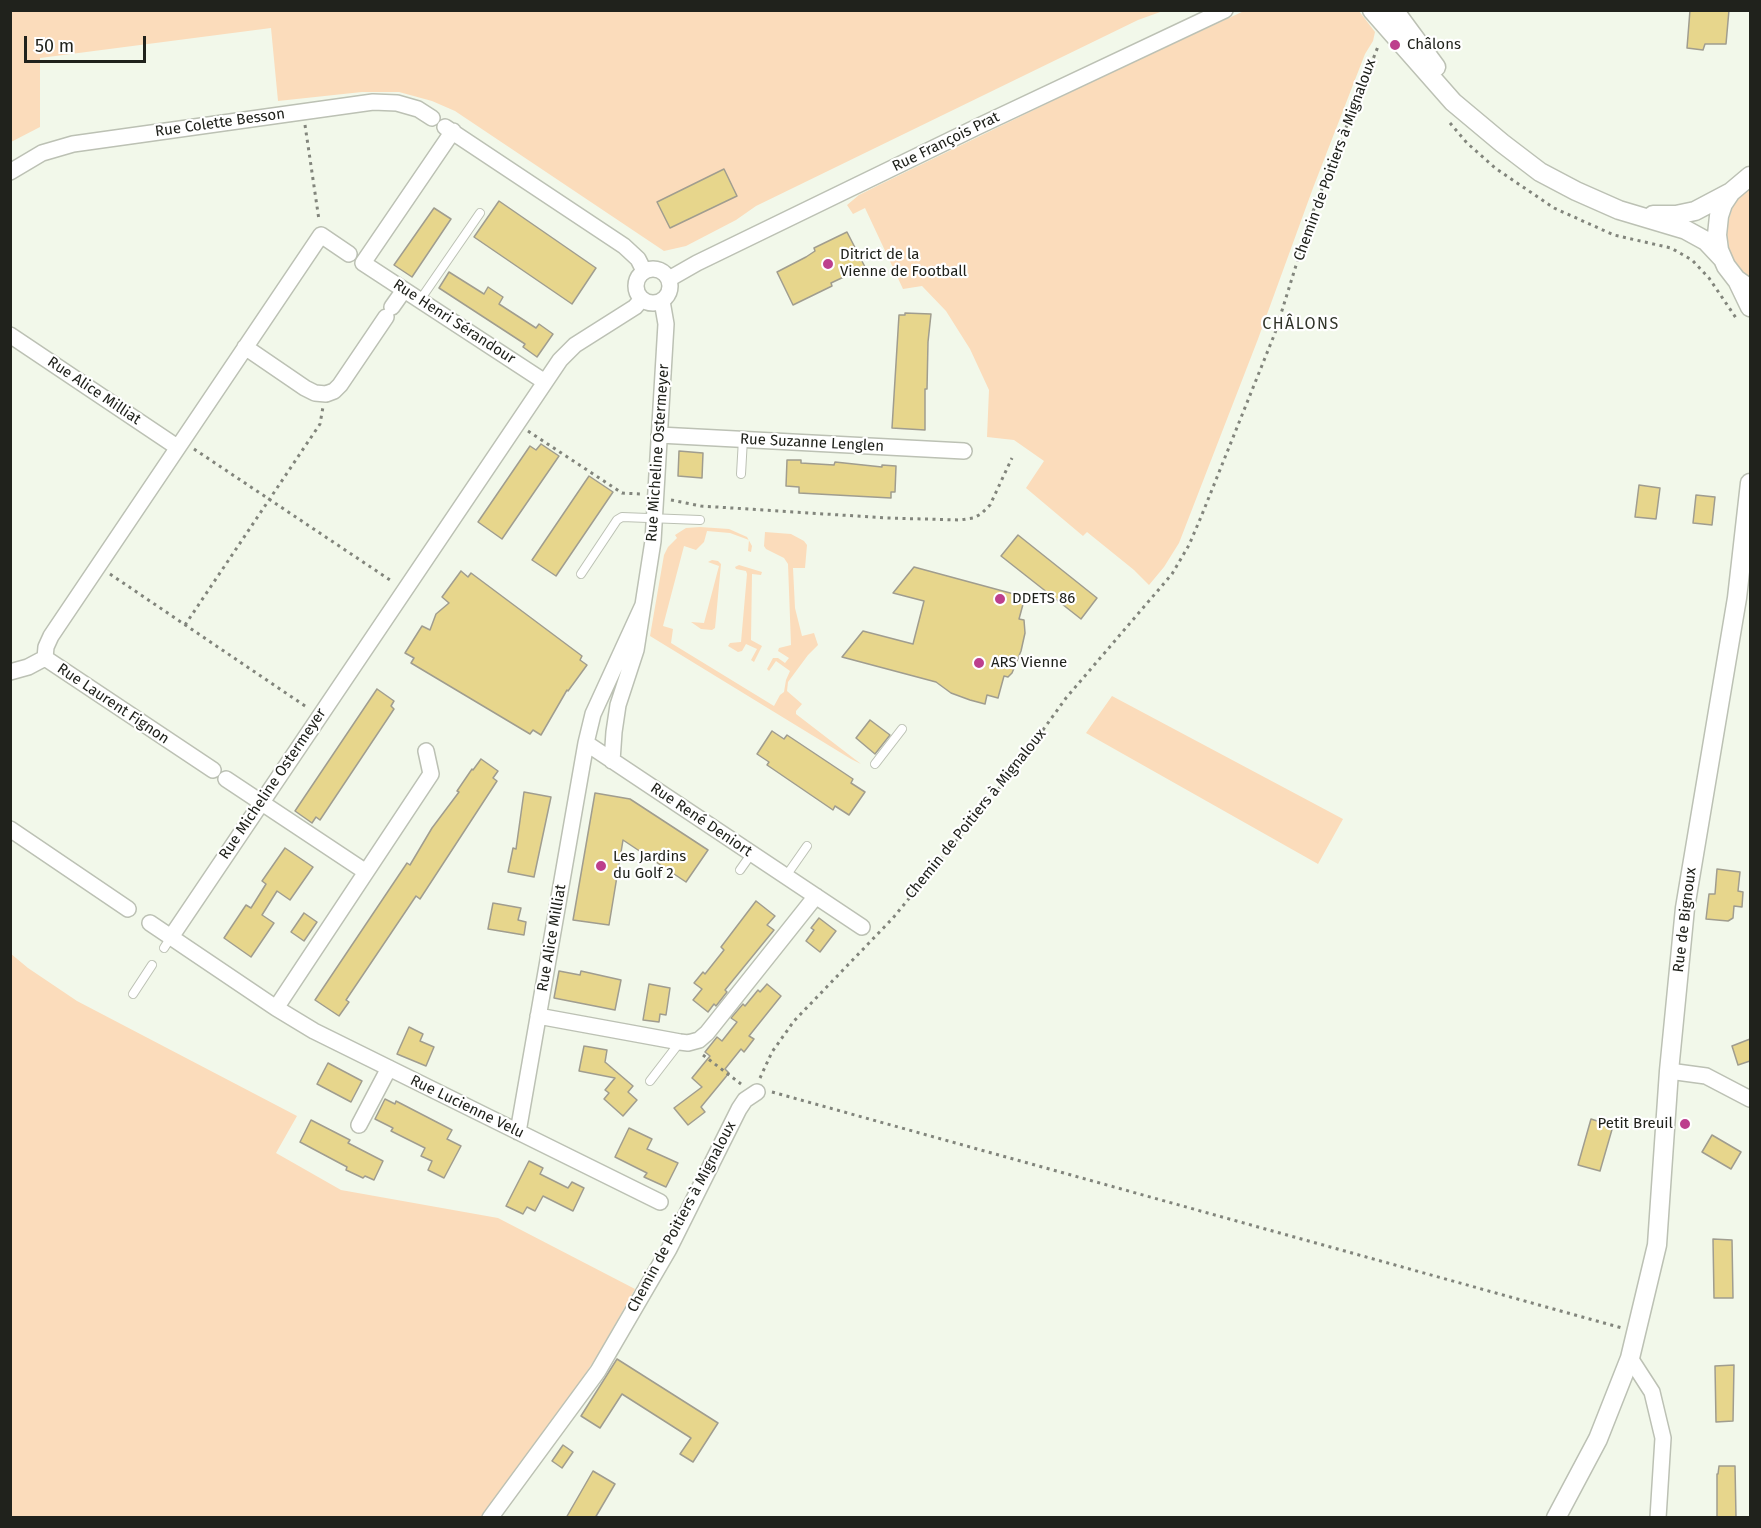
<!DOCTYPE html>
<meta charset="utf-8">
<style>
body{margin:0}
#map{position:relative;width:1761px;height:1528px;overflow:hidden;background:#f2f8ea;font-family:"Fira Sans",sans-serif}
canvas{display:block}
.frame{position:absolute;inset:0;border:12px solid #20221c;pointer-events:none}
.scale{position:absolute;left:24px;top:36px;width:122px;height:27px;box-sizing:border-box;border:3px solid #20221c;border-top:0;padding-left:8px;font-size:18px;line-height:21px;white-space:nowrap;color:#20221c;-webkit-text-stroke:4px #fff;paint-order:stroke}
</style>
<div id="map">
<canvas width="1761" height="1528"></canvas>
<div class="frame"></div>
<div class="scale">50 m</div>
</div>
<script>
const ctx = document.querySelector('canvas').getContext('2d');
ctx.lineJoin = 'round';
function fill(path, color) { ctx.fillStyle = color; ctx.fill(path, 'evenodd'); }
const shape = rows => new Path2D(rows.map(r => 'M' + r).join(''));
function trace(path, color, width, dash) { ctx.strokeStyle = color; ctx.lineWidth = width; ctx.lineCap = dash ? 'butt' : 'round'; ctx.setLineDash(dash || []); ctx.stroke(path); }
function label(font, color, halo, rows, align = 'center') {
  ctx.font = font + ' "Fira Sans",sans-serif'; ctx.lineWidth = 4.5; ctx.setLineDash([]); ctx.textBaseline = 'middle'; ctx.strokeStyle = halo; ctx.fillStyle = color; for (const [text, x, y, turn = 0] of rows) {
    ctx.save(); ctx.translate(x, y); ctx.rotate((+turn || 0) * Math.PI / 180); ctx.textAlign = isNaN(turn) ? turn : align; if (halo) ctx.strokeText(text, 0, 0); ctx.fillText(text, 0, 0); ctx.restore();
  }
}
const green = shape([
 [11,11,1163,11,1138,20,756,206,736,220,686,246,664,251,455,111,432,101,399,92,362,92,278,101,271,28,40,58,40,127,11,142],
 [1244,11,1359,11,1375,32,1373,41,1365,54,1313,188,1258,339,1179,543,1164,567,1149,585,1134,570,1087,532,1083,536,1026,488,1044,461,1014,440,987,437,989,390,970,349,946,311,922,286,903,289,865,208,853,214,847,205,859,195,879,185,1106,75],
 [1750,187,1750,278,1739,268,1730,253,1726,229,1733,206,1739,196],
 [700,527,729,529,747,537,752,546,751,552,748,551,749,540,730,533,707,531,704,542,696,550,684,546,663,626,673,629,671,643,774,706,780,695,784,692,786,680,790,671,776,661,769,671,767,669,773,658,778,658,785,663,789,658,778,651,779,648,791,645,788,564,784,558,766,549,764,546,765,532,791,534,804,541,807,545,805,568,793,568,795,608,802,636,814,633,818,645,808,655,788,682,787,691,802,704,796,711,796,714,861,764,851,759,650,636,664,555,668,547,677,538,675,535,686,528],
 [712,560,718,561,721,564,715,628,712,630,701,629,691,622,704,623,719,566,708,562],
 [739,565,762,572,761,575,752,574,751,640,762,646,754,662,751,660,757,649,746,644,742,651,738,652,728,646,730,643,741,642,747,574,746,571,736,569,735,567],
 [1112,696,1343,819,1318,864,1086,733],
 [10,953,28,968,77,1001,297,1116,276,1153,341,1190,498,1218,635,1289,600,1351,570,1398,484,1517,11,1517]
]);
const building = shape([
 [1690,10,1729,10,1726,44,1705,44,1703,50,1687,48,1690,10],
 [724,169,737,196,670,228,657,202,724,169],
 [499,201,596,268,572,304,474,237,499,201],
 [434,208,451,219,412,277,394,265,434,208],
 [847,232,865,267,831,283,832,286,793,305,777,272,806,257,815,251,814,248,847,232],
 [449,272,484,294,488,287,503,297,499,304,536,328,539,324,553,334,537,357,523,347,525,344,439,288,449,272],
 [905,313,931,314,928,342,927,389,925,389,925,430,892,428,899,315,905,315,905,313],
 [541,444,559,456,502,539,478,522,530,446,536,450,541,444],
 [679,451,703,453,702,478,678,476,679,451],
 [787,460,801,460,801,463,834,465,835,462,882,467,882,465,896,466,895,492,891,492,891,498,799,493,799,487,786,486,787,460],
 [589,476,613,492,556,576,532,560,589,476],
 [1639,485,1660,488,1656,519,1635,517,1639,485],
 [1696,495,1715,497,1712,525,1693,523,1696,495],
 [1018,535,1097,598,1081,619,1001,556,1018,535],
 [914,567,1025,597,1019,619,1024,620,1025,633,1021,651,1012,673,1008,677,1004,676,998,698,987,695,985,704,970,700,951,693,936,682,842,657,863,631,913,644,924,601,893,593,914,567],
 [461,571,468,577,471,573,582,656,580,660,587,665,568,691,567,690,541,735,533,730,530,734,411,663,414,658,405,653,422,626,430,630,436,614,449,603,442,597,461,571],
 [377,689,394,701,391,706,394,709,320,820,316,817,312,823,295,811,377,689],
 [870,720,890,735,875,754,856,738,870,720],
 [772,731,784,739,787,735,853,779,851,783,865,792,849,815,835,806,833,810,767,765,769,762,757,754,772,731],
 [481,759,498,771,493,778,497,781,420,899,416,896,379,951,346,1000,349,1002,339,1016,315,1000,407,863,410,865,432,828,459,792,457,791,472,769,473,770,481,759],
 [524,792,551,797,534,877,508,872,513,848,516,849,524,792],
 [595,793,630,799,708,850,686,882,623,840,609,925,573,920,595,793],
 [285,848,313,867,290,900,277,891,262,915,274,923,251,957,224,938,246,905,251,908,266,884,262,881,285,848],
 [1717,869,1740,872,1738,891,1743,892,1742,907,1734,906,1733,918,1728,921,1706,919,1709,894,1715,894,1717,869],
 [756,901,775,916,767,925,774,930,725,990,727,992,716,1006,714,1004,708,1012,693,1000,702,989,694,983,703,972,705,974,724,950,721,947,756,901],
 [493,903,521,908,518,920,526,922,524,935,488,929,493,903],
 [304,913,317,922,304,941,291,932,304,913],
 [819,918,836,931,820,952,806,941,814,930,811,928,819,918],
 [559,971,580,975,581,971,621,980,615,1010,554,998,559,971],
 [649,984,670,988,666,1015,660,1014,659,1022,643,1020,649,984],
 [767,984,781,996,749,1036,754,1039,744,1052,741,1049,725,1069,729,1073,701,1107,705,1112,688,1125,674,1108,702,1087,692,1078,710,1056,705,1052,717,1037,722,1041,737,1022,731,1018,743,1004,745,1006,758,990,760,992,767,984],
 [409,1027,423,1034,420,1041,434,1047,426,1066,397,1054,409,1027],
 [1750,1039,1750,1061,1738,1065,1732,1046,1750,1039],
 [584,1046,607,1050,605,1062,633,1086,628,1092,637,1100,623,1116,604,1099,609,1093,605,1090,615,1078,579,1071,584,1046],
 [328,1063,362,1081,351,1102,317,1084,328,1063],
 [385,1099,395,1104,396,1101,452,1130,447,1139,461,1146,444,1178,428,1170,432,1161,421,1156,425,1148,391,1131,393,1128,375,1119,385,1099],
 [1591,1119,1613,1126,1600,1171,1578,1165,1591,1119],
 [311,1120,350,1140,348,1143,383,1161,374,1180,365,1176,363,1178,346,1170,347,1167,300,1142,311,1120],
 [629,1128,652,1139,647,1149,678,1163,666,1187,644,1177,647,1173,615,1157,629,1128],
 [1712,1135,1741,1152,1731,1169,1702,1152,1712,1135],
 [529,1161,543,1168,540,1174,568,1188,572,1182,584,1188,573,1211,543,1196,535,1211,527,1207,523,1214,506,1206,529,1161],
 [1713,1239,1732,1240,1733,1298,1714,1298,1713,1239],
 [617,1359,718,1423,693,1462,680,1454,691,1438,622,1394,600,1428,581,1416,617,1359],
 [1734,1365,1733,1421,1716,1422,1715,1366,1734,1365],
 [563,1445,573,1452,562,1468,552,1461,563,1445],
 [1719,1466,1735,1466,1736,1517,1717,1518,1717,1474,1718,1474,1719,1466],
 [593,1471,615,1484,595,1518,566,1518,593,1471]
]);
const path = shape([
 [1450,123,1467,143,1495,168,1554,208,1614,235,1671,248,1692,260,1709,278,1736,318],
 [305,125,319,220],
 [528,431,622,493,641,494],
 [194,449,393,582],
 [671,500,701,506,887,518,960,520,973,518,981,514,990,505,1012,458],
 [110,574,308,708],
 [185,625,320,424,323,407],
 [703,1055,741,1084],
 [760,1078,772,1052,794,1021,893,918,1014,770,1066,698,1172,574,1189,545,1201,517,1275,333,1312,214,1379,44],
 [772,1092,1622,1328]
]);
const service = shape([
 [420,300,480,213],
 [741,474,743,439],
 [581,574,617,520,622,517,700,520],
 [875,764,902,729],
 [740,870,752,853],
 [786,876,807,846],
 [164,948,171,937],
 [133,994,152,965],
 [650,1081,680,1042]
]);
const minor = shape([
 [445,127,624,246,638,259,644,271],
 [453,131,363,263,545,382],
 [10,172,42,153,73,144,373,102,397,103,418,109,432,118],
 '636 286a17 17 0 1 1 34 0a17 17 0 1 1-34 0Z',
 [669,279,697,263,979,126,1225,10],
 [392,307,404,290],
 [10,335,177,447],
 [245,347,305,388,315,393,326,394,334,391,340,385,386,317],
 [659,435,964,451],
 [45,658,46,647,51,636,321,235,349,254],
 [10,672,28,667,45,658,213,770],
 [586,743,862,927],
 [612,761,614,732,618,705,636,650,653,541,666,324,662,301],
 [226,779,366,872],
 [10,829,128,909],
 [150,923,276,1008,431,774,426,751],
 [171,937,560,360,575,345,635,307,642,299],
 [276,1008,314,1031,660,1202],
 [538,1016,680,1042,688,1043,699,1040,707,1033,816,896],
 [1669,1071,1706,1076,1750,1099],
 [359,1125,389,1068],
 [518,1132,586,743,593,714,643,605],
 [1630,1358,1652,1392,1663,1438,1658,1518],
 [490,1518,598,1371,669,1249,739,1109,745,1100,757,1092]
]);
const tertiary = shape([
 [1372,10,1453,102,1502,143,1540,172,1576,191,1619,210,1686,230,1706,241,1722,258],
 [1394,10,1436,67],
 [1750,176,1731,192,1723,204,1719,216,1717,235,1719,250,1726,266,1736,279,1750,289],
 [1653,215,1676,215,1695,211,1731,192],
 [1737,280,1750,307],
 [1556,1518,1598,1439,1630,1358,1657,1245,1669,1071,1685,908,1737,598,1750,483]
]);
const markers = [
 [1395,45,6,"#bd3f8d"],
 [828,264,6,"#bd3f8d"],
 [1000,599,6,"#bd3f8d"],
 [979,663,6,"#bd3f8d"],
 [601,866,6,"#bd3f8d"],
 [1685,1124,6,"#bd3f8d"]
];
const poiNames = [
 ["Châlons",1407,45],
 ["Ditrict de la",840,255],
 ["Vienne de Football",840,272],
 ["DDETS 86",1012,599],
 ["ARS Vienne",991,663],
 ["Les Jardins",613,857],
 ["du Golf 2",613,874],
 ["Petit Breuil",1673,1124,"right"]
];
const streetNames = [
 ["Rue Colette Besson",220,123,-8],
 ["Rue François Prat",946,142,-26],
 ["Chemin de Poitiers à Mignaloux",1335,160,-70],
 ["Rue Henri Sérandour",454,322,33],
 ["Rue Alice Milliat",94,391,34],
 ["Rue Suzanne Lenglen",812,443,3],
 ["Rue Micheline Ostermeyer",658,453,-86],
 ["Rue Laurent Fignon",113,704,34],
 ["Rue Micheline Ostermeyer",273,784,-56],
 ["Chemin de Poitiers à Mignaloux",976,814,-51],
 ["Rue René Deniort",701,820,34],
 ["Rue de Bignoux",1685,920,-83],
 ["Rue Alice Milliat",552,938,-80],
 ["Rue Lucienne Velu",467,1107,26],
 ["Chemin de Poitiers à Mignaloux",682,1217,-62]
];
const neighbourhoodNames = [
 ["CHÂLONS",1301,325]
];
fill(green, '#fbdcbb');
fill(building, '#e7d68c');
trace(building, '#a09d8f', 1.5);
trace(service, '#bcc1b4', 10);
trace(minor, '#bcc1b4', 18);
trace(tertiary, '#bcc1b4', 21);
trace(path, '#82857c', 3, [3, 4.5]);
trace(service, '#fff', 8);
trace(minor, '#fff', 15);
trace(tertiary, '#fff', 18);
for (const [x, y, r, color] of markers) { const dot = new Path2D(); dot.arc(x, y, r, 0, 2 * Math.PI); ctx.fillStyle = color; ctx.fill(dot); trace(dot, '#fff', 2); }
label('15px', '#20221c', '#fff', poiNames, 'left');
label('15px', '#20221c', '#fff', streetNames);
ctx.letterSpacing = '1.5px';
label('16px', '#31352a', '#fff', neighbourhoodNames);
ctx.letterSpacing = '0px';
</script>
